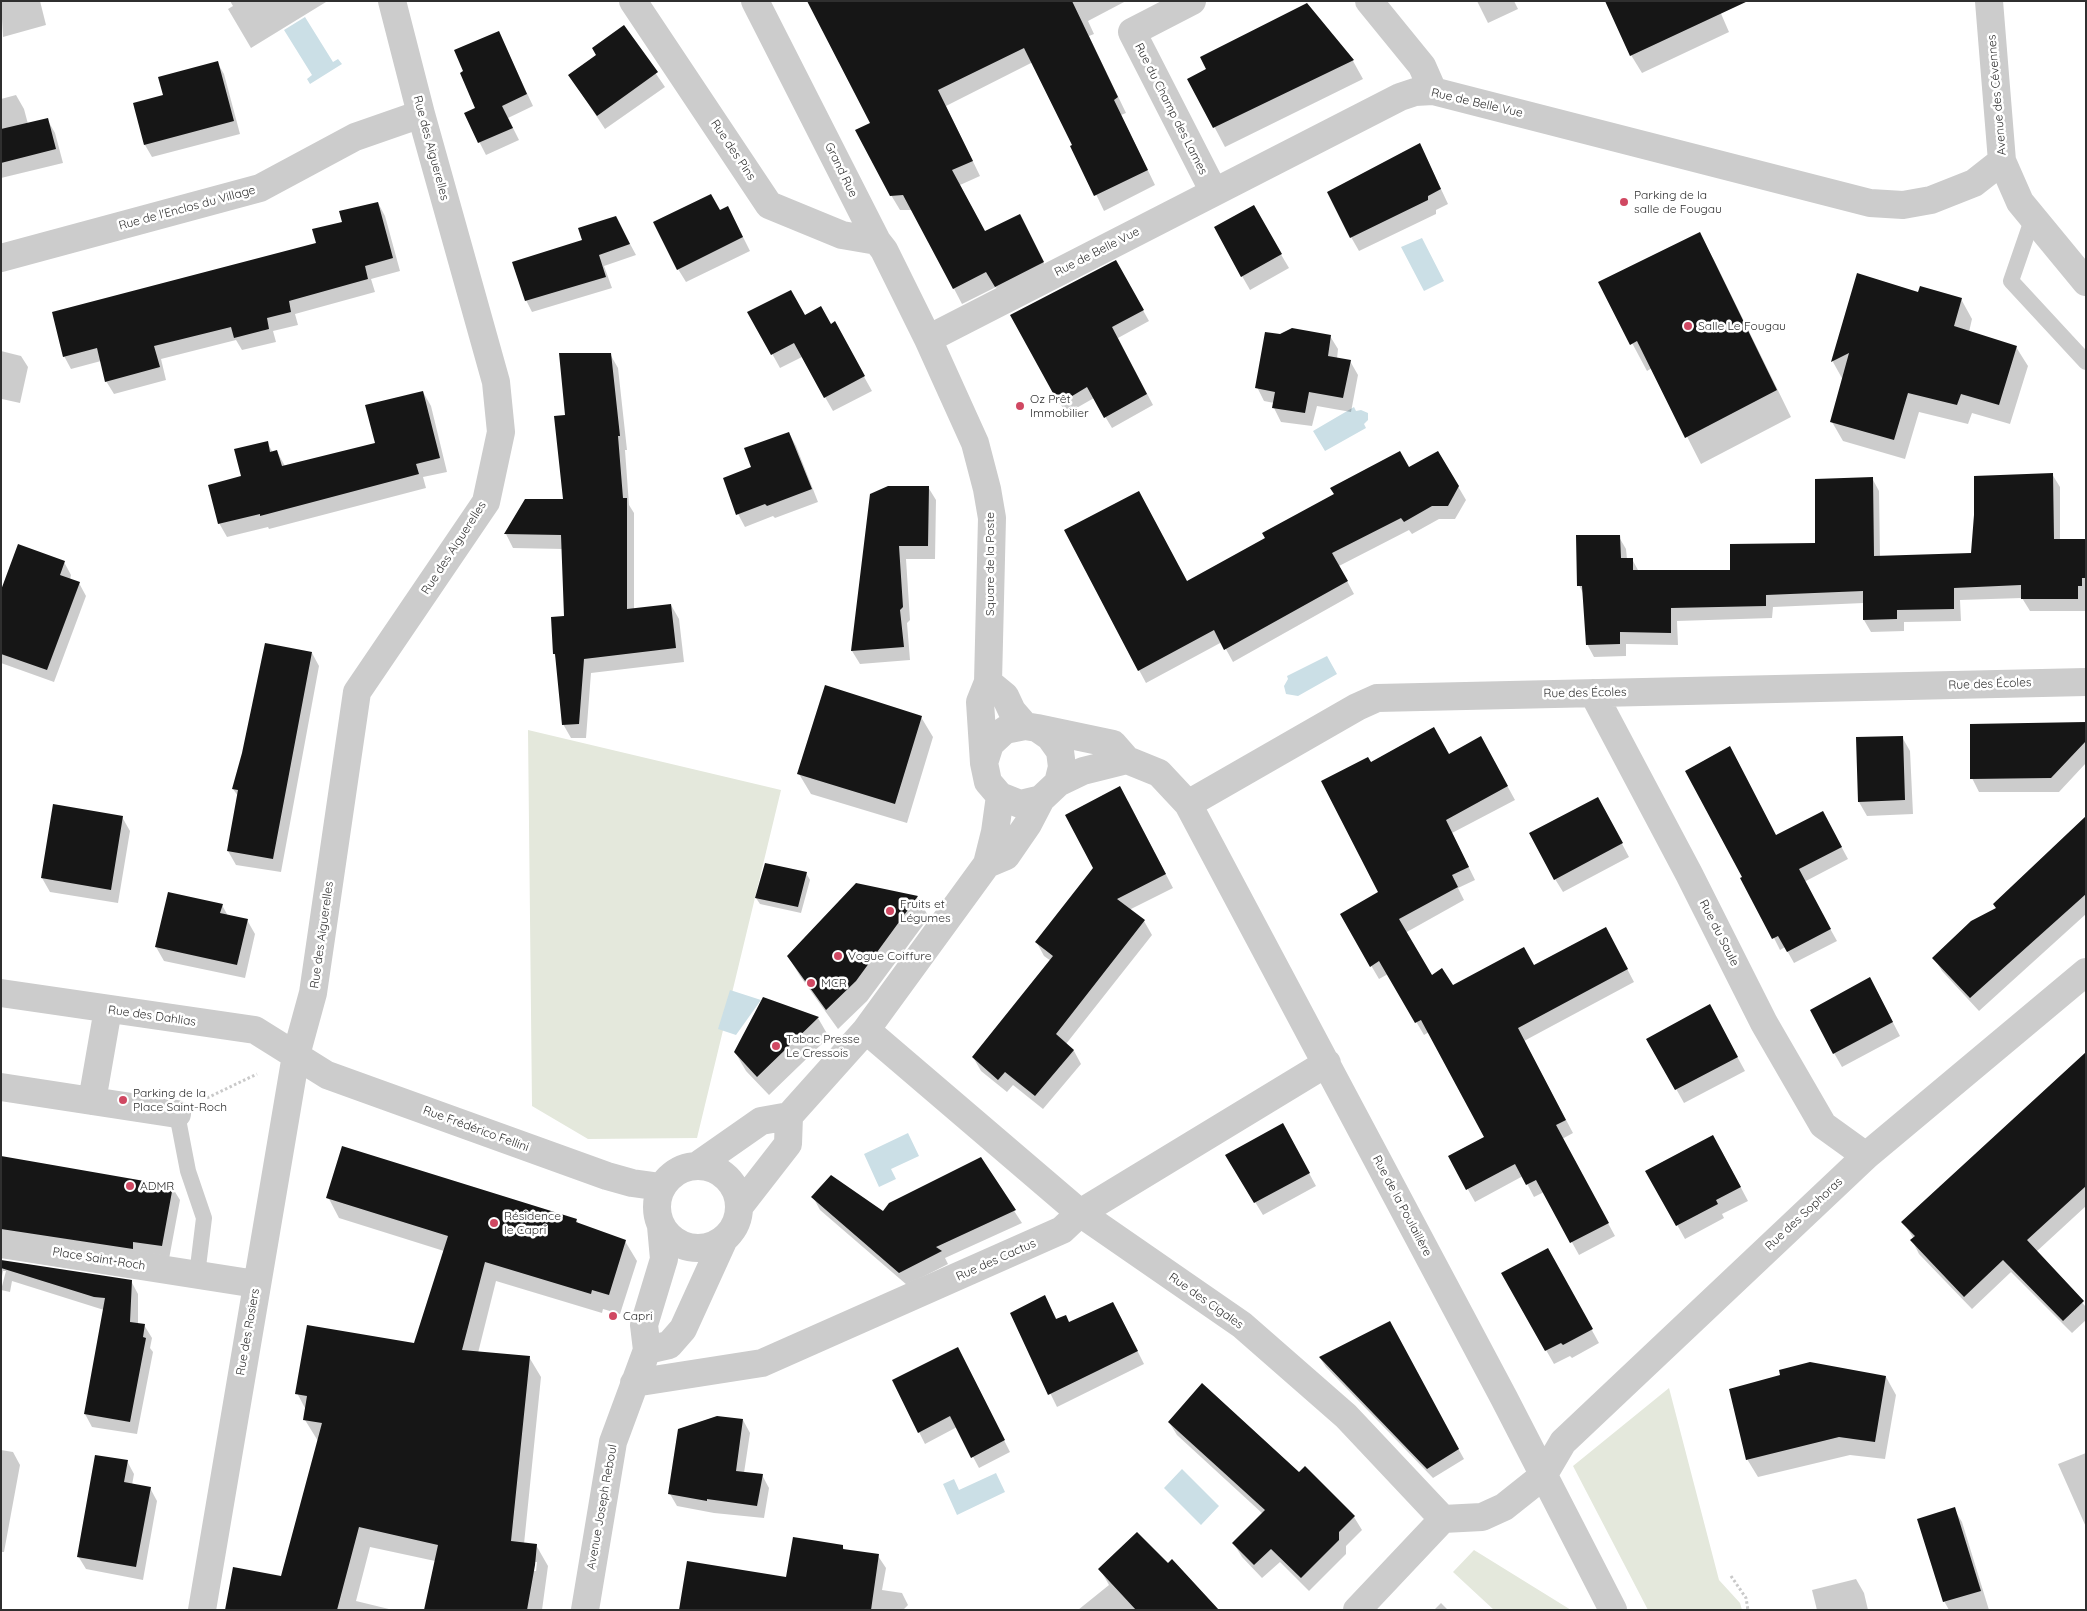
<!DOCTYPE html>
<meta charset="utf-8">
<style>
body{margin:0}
#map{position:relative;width:2087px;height:1611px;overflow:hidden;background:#fff;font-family:Quicksand,sans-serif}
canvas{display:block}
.frame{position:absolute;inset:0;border:2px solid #2f2f2f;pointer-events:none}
</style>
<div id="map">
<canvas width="2087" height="1611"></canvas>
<div class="frame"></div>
</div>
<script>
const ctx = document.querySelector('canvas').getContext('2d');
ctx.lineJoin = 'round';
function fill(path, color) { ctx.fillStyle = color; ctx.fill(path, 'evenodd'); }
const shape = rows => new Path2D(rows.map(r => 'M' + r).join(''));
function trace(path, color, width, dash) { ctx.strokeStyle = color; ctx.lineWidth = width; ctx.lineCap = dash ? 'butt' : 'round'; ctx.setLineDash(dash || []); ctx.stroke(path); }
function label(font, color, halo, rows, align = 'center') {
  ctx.font = font + ' Quicksand,sans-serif'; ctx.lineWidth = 5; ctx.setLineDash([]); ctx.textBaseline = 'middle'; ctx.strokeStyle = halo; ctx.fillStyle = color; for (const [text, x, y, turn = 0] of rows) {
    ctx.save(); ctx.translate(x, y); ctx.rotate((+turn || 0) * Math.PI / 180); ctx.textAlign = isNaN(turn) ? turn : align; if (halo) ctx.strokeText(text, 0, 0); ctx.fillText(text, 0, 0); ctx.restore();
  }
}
const green = shape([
 [528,730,781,790,697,1138,588,1139,532,1106],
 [1669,1388,1719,1580,1740,1603,1742,1610,1648,1610,1573,1466],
 [1474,1550,1571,1610,1494,1610,1453,1572]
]);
const water = shape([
 [305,17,333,62,338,59,342,64,310,84,307,79,312,75,284,30],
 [1422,238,1444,281,1424,291,1401,247],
 [1354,407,1356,411,1361,410,1368,413,1368,420,1364,424,1366,428,1325,451,1313,431],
 [1327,656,1337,674,1298,696,1286,694,1284,686,1288,679,1287,676],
 [730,990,761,1000,736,1035,718,1029],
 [908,1133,919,1156,891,1169,896,1179,879,1187,864,1154],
 [1182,1469,1219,1506,1201,1525,1164,1488],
 [996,1473,1005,1492,957,1515,943,1484,954,1479,959,1490]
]);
const shadow = shape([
 [1,1,40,1,46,25,3,37],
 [230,1,326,1,326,2,251,48,228,9,233,6],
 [859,1,1126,1,1088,21,1094,34,1089,36,1126,113,1121,115,1155,185,1104,211,1033,62,946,106,980,176,960,185,985,233,1028,231,1051,278,1004,302,996,287,962,304,913,210,900,210,891,195,872,123],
 [1477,1,1514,1,1518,9,1488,23],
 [1307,5,1353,61,1363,79,1225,147,1189,79,1208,70],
 [1719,9,1729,32,1642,73,1631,55],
 [624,27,665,87,605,129,570,76,597,56],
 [499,33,533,106,508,118,519,140,486,155,465,114,477,108],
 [217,62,224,74,240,134,152,157,145,145,134,104,165,96],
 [16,95,24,109,28,124,47,119,55,133,63,163,1,178,1,99],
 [1427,159,1448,204,1436,210,1436,214,1359,251,1351,237],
 [378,203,385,216,400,271,371,279,375,292,295,314,298,325,273,331,276,342,242,350,236,340,161,359,166,380,114,394,106,381,101,361,71,369,64,356,318,244,343,223],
 [1253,207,1289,268,1250,290,1242,276],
 [720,212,735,221,750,251,686,282,678,269],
 [622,229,636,255,604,266,612,288,532,312,526,300],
 [1699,234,1714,260,1791,417,1701,464,1652,368,1647,371,1600,283],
 [1116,262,1149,321,1118,338,1153,405,1112,428,1094,398,1066,414,1012,315],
 [1858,274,1919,293,1961,299,1972,319,1969,332,2016,347,2028,366,2010,424,1972,413,1968,424,1919,412,1905,459,1843,441,1832,422,1843,380,1833,362],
 [749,312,804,316,831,325,834,323,872,391,833,411,802,357,780,368],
 [1280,335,1330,336,1338,349,1337,359,1350,361,1358,375,1351,412,1317,406,1312,426,1281,422,1274,408,1274,403,1264,401,1257,387],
 [1,351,21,356,28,367,20,403,2,399,1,404],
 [610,354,618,368,627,450,625,450,629,505,634,513,634,609,671,605,679,619,684,662,591,673,586,738,571,738,563,724,556,658,554,653,566,617,563,549,513,548,506,534,526,500,564,500,566,416],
 [423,392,431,406,447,472,423,477,426,488,269,529,268,527,227,537,219,523,242,477,267,442,273,453,277,452,285,466,376,444],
 [789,433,796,446,818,502,775,518,773,516,745,527,738,514,753,468],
 [1438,452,1466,500,1455,519,1439,519,1412,534,1409,530,1339,566,1354,594,1233,662,1222,642,1146,683,1139,670,1187,582,1266,539,1335,495,1408,468],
 [2052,474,2060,487,2060,540,2086,540,2085,611,2030,611,2022,598,1960,600,1961,621,1904,622,1904,631,1871,632,1864,620,1864,603,1773,607,1772,618,1677,621,1678,645,1626,644,1626,656,1594,657,1587,644,1584,595,1579,585,1619,537,1626,549,1627,559,1632,559,1639,572,1732,572,1817,544,1872,478,1879,491,1880,557,1972,555],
 [928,487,936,500,935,559,906,559,910,620,907,623,910,660,860,664,852,651,871,495],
 [64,562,71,575,70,580,79,583,86,596,54,682,1,663,1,589],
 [312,653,319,666,281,872,236,865,228,851,238,796,233,789],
 [921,717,933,737,907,823,811,794,799,774],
 [2086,723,2086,763,2059,792,1979,792,1972,778],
 [1902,737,1910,751,1913,814,1867,816,1859,802],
 [1487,749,1515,800,1452,833,1475,880,1458,888,1464,900,1405,933,1431,976,1452,986,1534,967,1613,942,1634,982,1524,1041,1573,1133,1562,1139,1615,1236,1579,1255,1544,1192,1534,1197,1523,1176,1475,1202,1449,1156,1485,1137,1429,1032,1424,1035,1388,974,1379,979,1341,914,1380,893,1371,764],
 [1128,801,1173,888,1129,910,1144,921,1152,935,1066,1044,1074,1051,1081,1064,1043,1109,1013,1085,1007,1092,981,1071,973,1057,1051,961,1044,956,1037,943,1095,868],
 [54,806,122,817,130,831,118,903,50,892,42,878],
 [1605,812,1629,857,1563,892,1555,879],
 [1829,824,1848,859,1804,882,1837,941,1794,963,1785,947,1780,950,1744,878,1776,836],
 [2086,843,2086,914,1979,1011,1942,971,1934,958],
 [806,873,810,880,801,913,760,904,756,898],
 [857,885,917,897,929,917,867,1001,838,1029,800,976,788,956],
 [222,905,228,916,247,920,255,934,245,978,164,961,156,947],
 [1877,992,1900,1036,1842,1067,1834,1053],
 [763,998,818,1018,829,1037,769,1095,746,1071,735,1052],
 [1717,1020,1745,1071,1684,1103,1648,1039],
 [1290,1138,1316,1186,1263,1215,1227,1156],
 [1721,1150,1748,1201,1722,1214,1724,1218,1685,1239,1647,1171],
 [1,1157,172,1187,180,1200,169,1259,1,1243],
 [980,1159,1022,1223,945,1258,948,1264,907,1285,820,1210,813,1197,884,1213],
 [2086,1183,2086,1206,2036,1252,2086,1307,2086,1320,2072,1333,2011,1272,1972,1309,1919,1254,1912,1240,1914,1239,1903,1222],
 [328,1197,576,1220,579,1224,625,1241,637,1261,620,1314,603,1309,602,1313,496,1281,478,1353,529,1357,541,1377,524,1544,536,1545,548,1566,542,1610,425,1610,435,1561,370,1547,356,1601,393,1610,226,1610,282,1578,318,1441,305,1420,306,1410,297,1393,415,1344,444,1251,339,1218],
 [534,1562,537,1562,536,1571,534,1571],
 [1547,1249,1599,1343,1572,1358,1570,1356,1554,1364,1546,1350],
 [1,1261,131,1281,138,1294,138,1324,144,1325,152,1338,150,1348,153,1352,137,1434,92,1427,85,1414,104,1310,12,1281,10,1292,1,1290,6,1271,3,1271,1,1281],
 [1045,1297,1057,1320,1069,1323,1120,1316,1144,1364,1057,1407,1011,1314],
 [1389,1323,1464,1459,1433,1478,1326,1367,1320,1358],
 [964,1361,1010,1452,979,1468,957,1427,925,1444,919,1432],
 [1781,1376,1886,1377,1896,1395,1885,1459,1850,1455,1758,1477,1747,1459],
 [743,1420,750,1433,744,1473,762,1475,769,1488,764,1518,714,1513,677,1506,670,1494],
 [1169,1422,1299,1474,1354,1517,1362,1530,1346,1546,1346,1554,1309,1591,1280,1562,1262,1578,1242,1557,1234,1544,1263,1514,1177,1435],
 [1,1450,13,1452,20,1465,4,1552,1,1552],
 [2086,1453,2086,1527,2058,1464],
 [127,1461,134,1474,132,1485,150,1488,157,1501,143,1580,86,1569,78,1556],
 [1954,1509,1962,1522,1989,1610,1949,1610,1944,1601],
 [842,1546,845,1551,878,1556,886,1568,882,1590,902,1593,908,1605,903,1610,681,1610,787,1579],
 [1100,1569,1214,1610,1078,1610,1109,1585],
 [1856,1579,1864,1593,1868,1610,1817,1610,1812,1590],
 [1441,1603,1448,1610,1434,1610]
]);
const building = shape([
 [807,1,1072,1,1118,97,1114,100,1148,170,1094,196,1070,146,1072,145,1024,48,938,90,973,161,952,170,985,231,1020,214,1044,262,995,287,986,272,953,289,903,195,890,196,855,130,870,123],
 [1605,1,1748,1,1630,56],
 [1307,3,1354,60,1213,128,1187,79,1206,69,1200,57],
 [624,25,658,72,597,116,568,75,596,55,592,48],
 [499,31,527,94,502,106,513,128,478,143,464,113,475,108,460,73,463,71,454,50],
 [218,61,234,121,144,145,133,103,163,95,158,77],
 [48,118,56,149,1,163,1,129],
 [1420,143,1441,189,1428,196,1428,200,1350,238,1327,192],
 [711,194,720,210,728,206,743,237,677,270,653,222],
 [378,202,393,258,365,266,368,279,289,301,291,312,267,318,269,329,234,338,231,327,154,346,160,367,105,382,97,348,63,357,52,312,316,243,312,229,342,222,339,211],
 [1254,205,1282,254,1241,277,1214,227],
 [616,216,630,244,599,255,606,277,525,301,512,262,582,240,578,228],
 [1700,232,1777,390,1685,438,1637,341,1630,345,1598,282],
 [1116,260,1144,310,1112,327,1147,394,1104,418,1087,387,1059,404,1010,315],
 [1857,273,1918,292,1920,286,1962,298,1954,326,2017,346,1999,405,1961,394,1957,405,1908,393,1894,440,1830,422,1849,353,1831,362],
 [791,290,805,315,821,306,831,324,835,321,865,376,824,398,794,343,771,355,747,312],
 [1292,328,1331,335,1328,356,1351,360,1343,398,1309,392,1305,413,1272,408,1275,392,1255,388,1265,332,1280,334],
 [559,353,611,353,620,436,618,436,623,498,627,498,627,609,671,604,676,648,584,659,579,724,562,725,555,654,553,654,551,617,564,616,561,535,504,534,525,499,563,499,554,416,565,415],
 [423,391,440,458,416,464,419,474,260,516,260,514,218,524,208,485,241,476,234,449,268,441,270,452,277,450,282,466,375,443,365,405],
 [789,432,812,489,767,506,765,504,736,515,723,478,751,467,744,448],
 [1400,451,1409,467,1438,451,1459,486,1448,506,1432,506,1404,522,1401,518,1332,553,1348,581,1224,650,1214,630,1138,671,1064,530,1139,491,1187,581,1265,538,1262,533,1334,494,1330,488],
 [2053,473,2054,539,2086,539,2086,578,2082,578,2082,586,2078,586,2078,599,2021,599,2021,585,1954,588,1954,609,1897,610,1897,619,1863,620,1863,591,1766,595,1766,606,1671,608,1671,633,1620,632,1620,644,1586,645,1582,586,1577,586,1576,535,1620,535,1621,558,1633,558,1633,570,1730,570,1730,544,1815,543,1815,479,1873,477,1874,556,1971,553,1974,515,1974,476],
 [888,486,929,486,928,546,899,546,903,607,900,610,904,647,851,651,870,494],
 [18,544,65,561,60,575,80,582,47,670,1,654,1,590],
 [265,643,312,652,273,859,227,851,238,790,232,789,242,753],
 [825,685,922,716,895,804,797,774],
 [2086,722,2086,741,2051,778,1970,779,1970,724],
 [1434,727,1449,754,1481,736,1508,786,1446,820,1469,867,1452,875,1458,887,1399,919,1432,975,1442,968,1453,985,1524,947,1534,965,1606,927,1628,969,1518,1028,1566,1120,1556,1125,1609,1223,1570,1243,1536,1180,1526,1185,1515,1164,1466,1190,1448,1156,1484,1137,1421,1020,1415,1023,1379,961,1370,967,1340,914,1378,892,1321,781,1368,757,1371,762],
 [1903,736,1905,800,1858,802,1856,737],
 [1730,746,1776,835,1823,811,1842,847,1799,869,1831,929,1787,952,1778,936,1772,939,1740,878,1742,877,1685,771],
 [1120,786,1166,874,1117,899,1145,920,1056,1034,1074,1050,1035,1096,1005,1072,998,1080,972,1057,1053,956,1035,942,1093,868,1065,815],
 [1598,797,1623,843,1554,880,1529,833],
 [53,804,123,816,111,890,41,878],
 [2086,816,2086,894,1970,998,1932,958,1971,921,1996,908,1993,904],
 [765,863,807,872,798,907,755,898],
 [856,883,918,896,856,981,826,1010,787,956],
 [168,892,223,904,220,913,248,919,237,965,155,947],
 [1870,977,1893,1022,1833,1054,1810,1010],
 [763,997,819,1017,757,1077,734,1052],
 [1710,1004,1738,1057,1675,1090,1646,1039],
 [2086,1052,2086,1186,2027,1240,2084,1301,2063,1321,2003,1260,1964,1297,1910,1240,1915,1236,1901,1222],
 [1283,1123,1310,1173,1254,1203,1225,1155],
 [1713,1135,1741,1187,1716,1200,1718,1204,1676,1226,1645,1171],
 [342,1146,577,1219,576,1222,626,1240,609,1295,592,1290,591,1294,485,1262,462,1350,530,1356,511,1541,537,1544,535,1565,527,1610,424,1610,438,1545,359,1527,337,1610,225,1610,233,1567,281,1576,322,1423,303,1420,307,1396,295,1394,307,1325,414,1343,448,1236,326,1198],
 [1,1156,173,1186,162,1246,133,1242,133,1249,1,1229],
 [981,1157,1016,1210,936,1247,942,1251,899,1273,811,1197,831,1175,883,1211,889,1203],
 [1548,1248,1593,1329,1563,1345,1561,1343,1545,1351,1501,1273],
 [1,1260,132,1280,130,1322,145,1324,143,1337,146,1338,130,1422,84,1414,105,1298,94,1297,1,1268],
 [1045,1295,1056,1319,1066,1315,1069,1322,1113,1302,1138,1351,1048,1395,1010,1313],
 [1390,1321,1459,1449,1427,1469,1319,1357],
 [958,1347,1005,1440,971,1458,950,1416,918,1433,892,1380],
 [1810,1362,1886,1376,1875,1442,1839,1437,1746,1460,1729,1389,1780,1375,1779,1370],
 [1202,1383,1299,1472,1305,1466,1355,1516,1339,1532,1339,1540,1301,1578,1271,1549,1254,1565,1232,1543,1265,1510,1168,1422],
 [717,1416,743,1419,736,1471,763,1474,757,1506,707,1499,707,1501,668,1494,678,1429],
 [95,1455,128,1460,124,1482,151,1487,136,1567,77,1557],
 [1955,1507,1981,1591,1943,1602,1917,1519],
 [1137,1532,1168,1563,1172,1559,1219,1610,1136,1610,1098,1569],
 [793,1537,843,1545,843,1549,879,1554,871,1610,679,1610,687,1561,786,1577]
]);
const path = shape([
 [207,1098,257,1074],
 [1731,1576,1746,1598,1748,1610]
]);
const lane = shape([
 [2033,217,2011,281,2086,362],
 [177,1114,188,1171,204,1218,197,1275]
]);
const street = shape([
 [633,1,769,205,842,235,877,241],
 [755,1,877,241,884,250,928,339,975,443,987,489,992,518,988,682,980,702,984,763,988,782,1000,796,1020,804,1041,799],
 [1192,1,1132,32,1214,192],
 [1369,1,1422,66,1433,91],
 [1989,1,2002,161,2020,202,2086,282],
 [1,258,260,188,355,137,421,114],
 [928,339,1400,97,1415,92,1433,91,1870,203,1903,205,1931,200,1974,183,2002,161],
 [988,682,1005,696,1012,711,1025,726],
 [1593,693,1689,874,1764,1023,1823,1125,1866,1156],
 [1037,728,1050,737,1060,751,1062,767,1058,783],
 [984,763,990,744,1005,730,1025,726,1037,728,1113,744,1127,760,1159,773,1188,804,1504,1398,1613,1610],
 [1188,804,1357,707,1377,698,2086,682],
 [987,864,1006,856,1028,824,1041,799,1058,783,1083,771,1127,760],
 [1,993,255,1030,327,1075,607,1176,632,1183,661,1187],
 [866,1030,1080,1213,1242,1325,1346,1416,1443,1519,1482,1517,1504,1507,1543,1476,1563,1442,1866,1156,2086,972],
 [1,1087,177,1114],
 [92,1101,108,1009],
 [698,1165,761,1121,789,1116],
 '657 1207a41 41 0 1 1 82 0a41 41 0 1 1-82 0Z',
 [739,1207,788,1144,789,1116,866,1030,987,864,995,832,1000,796],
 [1,1244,256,1284],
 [647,1350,669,1345,683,1329,724,1239],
 [634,1383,762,1363,1062,1230,1080,1213,1327,1063],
 [202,1610,296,1055,313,993,357,692,486,502,501,432,496,382,421,114,392,1],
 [585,1610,613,1442,647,1350,644,1325,664,1259,661,1226],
 [1357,1610,1443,1519]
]);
const markers = [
 [1624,202,5,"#d04862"],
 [1688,326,5,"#d04862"],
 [1020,406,5,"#d04862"],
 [890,911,5,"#d04862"],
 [838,956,5,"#d04862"],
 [811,983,5,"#d04862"],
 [776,1046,5,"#d04862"],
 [123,1100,5,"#d04862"],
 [130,1186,5,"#d04862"],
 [494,1223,5,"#d04862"],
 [613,1316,5,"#d04862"]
];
const streetNames = [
 ["Avenue des Cévennes",1997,95,-95],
 ["Rue de Belle Vue",1477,103,13],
 ["Rue du Champ des Lames",1171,109,63],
 ["Rue des Aiguerelles",431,148,75],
 ["Rue des Pins",733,150,56],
 ["Grand Rue",841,170,64],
 ["Rue de l'Enclos du Village",187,208,-15],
 ["Rue de Belle Vue",1097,252,-27],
 ["Rue des Aiguerelles",454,548,-57],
 ["Square de la Poste",990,564,-90],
 ["Rue des Écoles",1990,684,-2],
 ["Rue des Écoles",1585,693,-1],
 ["Rue du Saule",1719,933,63],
 ["Rue des Aiguerelles",322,935,-82],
 ["Rue des Dahlias",152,1016,8],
 ["Rue Frédérico Fellini",476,1129,20],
 ["Rue de la Poulaillère",1402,1206,62],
 ["Rue des Sophoras",1804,1214,-43],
 ["Place Saint-Roch",99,1259,9],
 ["Rue des Cactus",996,1260,-24],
 ["Rue des Cigales",1206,1301,35],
 ["Rue des Rosiers",248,1332,-80],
 ["Avenue Joseph Reboul",602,1507,-80]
];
const poiNames = [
 ["Parking de la",1634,195],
 ["salle de Fougau",1634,209],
 ["Salle Le Fougau",1698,326],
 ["Oz Prêt",1030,399],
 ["Immobilier",1030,413],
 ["Fruits et",900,904],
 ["Légumes",900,918],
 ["Vogue Coiffure",848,956],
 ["MCR",821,983],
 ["Tabac Presse",786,1039],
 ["Le Cressois",786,1053],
 ["Parking de la",133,1093],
 ["Place Saint-Roch",133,1107],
 ["ADMR",140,1186],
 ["Résidence",504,1216],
 ["le Capri",504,1230],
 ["Capri",623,1316]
];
fill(green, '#e4e8dc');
fill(water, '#cbdfe6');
fill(shadow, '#0003');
fill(building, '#161616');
trace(path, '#c9c9c9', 3, [2.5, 2.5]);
trace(lane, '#ccc', 16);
trace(street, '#ccc', 28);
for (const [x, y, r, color] of markers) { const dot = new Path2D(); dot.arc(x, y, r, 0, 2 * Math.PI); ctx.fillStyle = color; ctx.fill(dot); trace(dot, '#fff', 2); }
label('12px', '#2f2f2f', '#fff', streetNames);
label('12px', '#2f2f2f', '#fff', poiNames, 'left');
</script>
